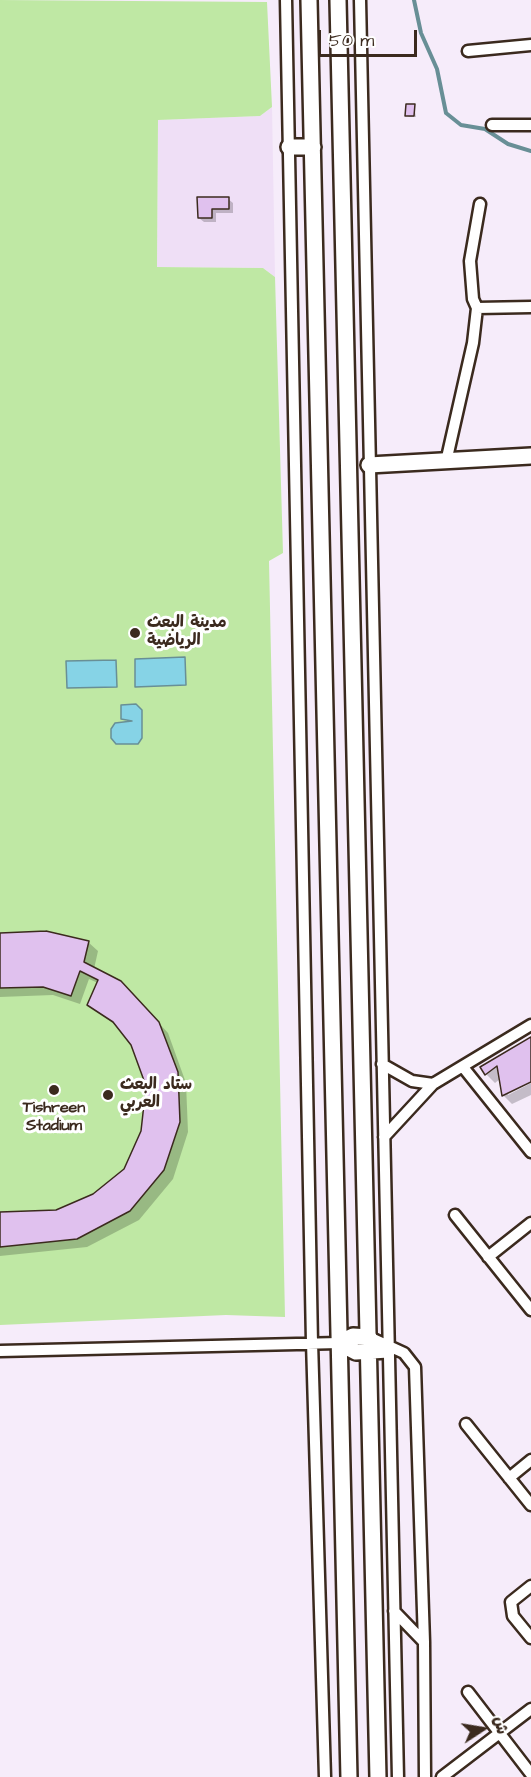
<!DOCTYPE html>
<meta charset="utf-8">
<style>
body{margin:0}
#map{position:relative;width:531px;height:1777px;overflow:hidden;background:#f6ecfa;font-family:"Architects Daughter","Playpen Sans Arabic",sans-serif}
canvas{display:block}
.north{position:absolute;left:453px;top:1699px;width:60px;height:60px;-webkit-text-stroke:4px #fff;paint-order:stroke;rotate:78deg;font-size:16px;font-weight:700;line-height:24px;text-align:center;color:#3b2a1e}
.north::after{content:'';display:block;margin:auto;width:21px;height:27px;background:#3b2a1e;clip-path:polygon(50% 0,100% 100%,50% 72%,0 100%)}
.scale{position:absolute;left:318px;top:30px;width:99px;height:27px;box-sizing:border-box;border:3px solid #3b2a1e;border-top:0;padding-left:8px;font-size:18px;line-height:21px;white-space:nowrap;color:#3b2a1e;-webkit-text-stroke:4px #fff;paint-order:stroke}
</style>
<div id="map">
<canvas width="531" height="1777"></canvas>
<div class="north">ش</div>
<div class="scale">50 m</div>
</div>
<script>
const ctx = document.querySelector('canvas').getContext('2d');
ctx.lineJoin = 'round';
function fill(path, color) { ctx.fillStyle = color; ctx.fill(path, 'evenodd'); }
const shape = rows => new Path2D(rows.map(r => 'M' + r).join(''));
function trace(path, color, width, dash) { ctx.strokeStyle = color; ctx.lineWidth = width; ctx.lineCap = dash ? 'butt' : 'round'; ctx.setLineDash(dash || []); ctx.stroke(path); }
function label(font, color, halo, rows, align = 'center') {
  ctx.font = font + ' "Architects Daughter","Playpen Sans Arabic",sans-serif'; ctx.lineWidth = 6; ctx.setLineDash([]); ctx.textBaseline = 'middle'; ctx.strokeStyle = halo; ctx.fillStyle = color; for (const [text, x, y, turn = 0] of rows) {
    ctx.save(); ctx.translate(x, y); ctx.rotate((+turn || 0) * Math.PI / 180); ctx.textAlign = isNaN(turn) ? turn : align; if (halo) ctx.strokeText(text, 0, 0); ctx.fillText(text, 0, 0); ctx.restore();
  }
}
const built = shape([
 [272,107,275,277,263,268,157,267,158,120,260,116]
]);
const green = shape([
 [0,0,267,2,272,107,260,116,158,120,157,267,263,268,275,277,283,553,269,561,285,1317,226,1315,0,1325]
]);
const water = shape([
 [185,657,186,685,135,687,135,659,185,657],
 [116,660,117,687,67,688,66,661,116,660],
 [136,704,142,710,142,738,138,744,116,744,111,738,111,729,115,723,132,721,121,719,121,705,136,704]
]);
const shadow = shape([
 [414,106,416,117,409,117,407,115],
 [199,199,228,199,233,203,233,213,216,213,216,222,204,222,199,218],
 [0,934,88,942,98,951,94,969,130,992,168,1033,186,1083,188,1132,173,1179,139,1220,87,1247,0,1256,0,1214,56,1211,93,1196,125,1170,142,1132,147,1086,132,1045,119,1028,89,1004,98,983,89,979,80,1004,53,995,0,997],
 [531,1039,531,1080,508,1091,508,1095,531,1083,531,1095,512,1104,503,1095,500,1079,495,1083,486,1074]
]);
const stream = shape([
 [414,0,421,33,437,69,446,113,461,125,485,129,508,144,531,151]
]);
const building = shape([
 [406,104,415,104,414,116,405,116,406,104],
 [197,197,229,197,229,209,212,209,212,218,198,218,197,197],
 [46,931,89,941,84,962,121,981,159,1022,178,1072,180,1122,164,1170,130,1211,77,1239,0,1247,0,1212,56,1210,93,1194,124,1169,141,1131,146,1086,131,1045,113,1022,87,1005,98,980,80,971,71,996,43,987,0,988,0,933,46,931],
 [531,1037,531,1082,502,1096,497,1066,485,1075,480,1067,531,1037]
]);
const street = shape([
 [286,0,312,1342,325,1777],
 [360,0,398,1777],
 [468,51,531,45],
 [492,125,531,125],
 [477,308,531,307],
 [446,462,473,343,477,308,473,299,470,261,480,204],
 [382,1064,412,1081,433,1084,384,1137],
 [463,1067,531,1152],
 [433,1084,531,1025],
 [455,1215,531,1310],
 [488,1257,531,1223],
 [369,1337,404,1353,415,1367,424,1642,425,1777],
 [0,1351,339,1343],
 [466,1424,531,1505],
 [509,1478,531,1460],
 [531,1586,511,1602,513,1616,531,1638],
 [394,1611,424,1642],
 [468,1692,531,1774],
 [442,1777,531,1709]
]);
const secondary = shape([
 [309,0,349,1777],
 [338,0,378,1777],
 [289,147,313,147],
 [369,465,531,456],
 [369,1337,353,1336,339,1343,356,1352,388,1350]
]);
const markers = [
 [135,633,6,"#3b2a1e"],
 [54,1090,6,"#3b2a1e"],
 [108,1095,6,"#3b2a1e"]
];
const poiNames = [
 ["مدينة البعث",147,624],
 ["الرياضية",147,642],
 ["ستاد البعث",120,1086],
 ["العربي",120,1104],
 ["Tishreen",54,1109,"center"],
 ["Stadium",54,1127,"center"]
];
fill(built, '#efdff6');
fill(green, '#bfe8a4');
fill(water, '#86d3e6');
trace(water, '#688f96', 1.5);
fill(shadow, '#0003');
trace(stream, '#688f96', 4);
fill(building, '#e0c1ee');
trace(building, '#3b2a1e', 1.5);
trace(street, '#3b2a1e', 15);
trace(secondary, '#3b2a1e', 20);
trace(street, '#fff', 10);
trace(secondary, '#fff', 15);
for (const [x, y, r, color] of markers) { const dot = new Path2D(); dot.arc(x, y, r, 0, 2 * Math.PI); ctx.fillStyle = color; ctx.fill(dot); trace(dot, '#fff', 2); }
label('bold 16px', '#3b2a1e', '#fff', poiNames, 'left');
</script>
